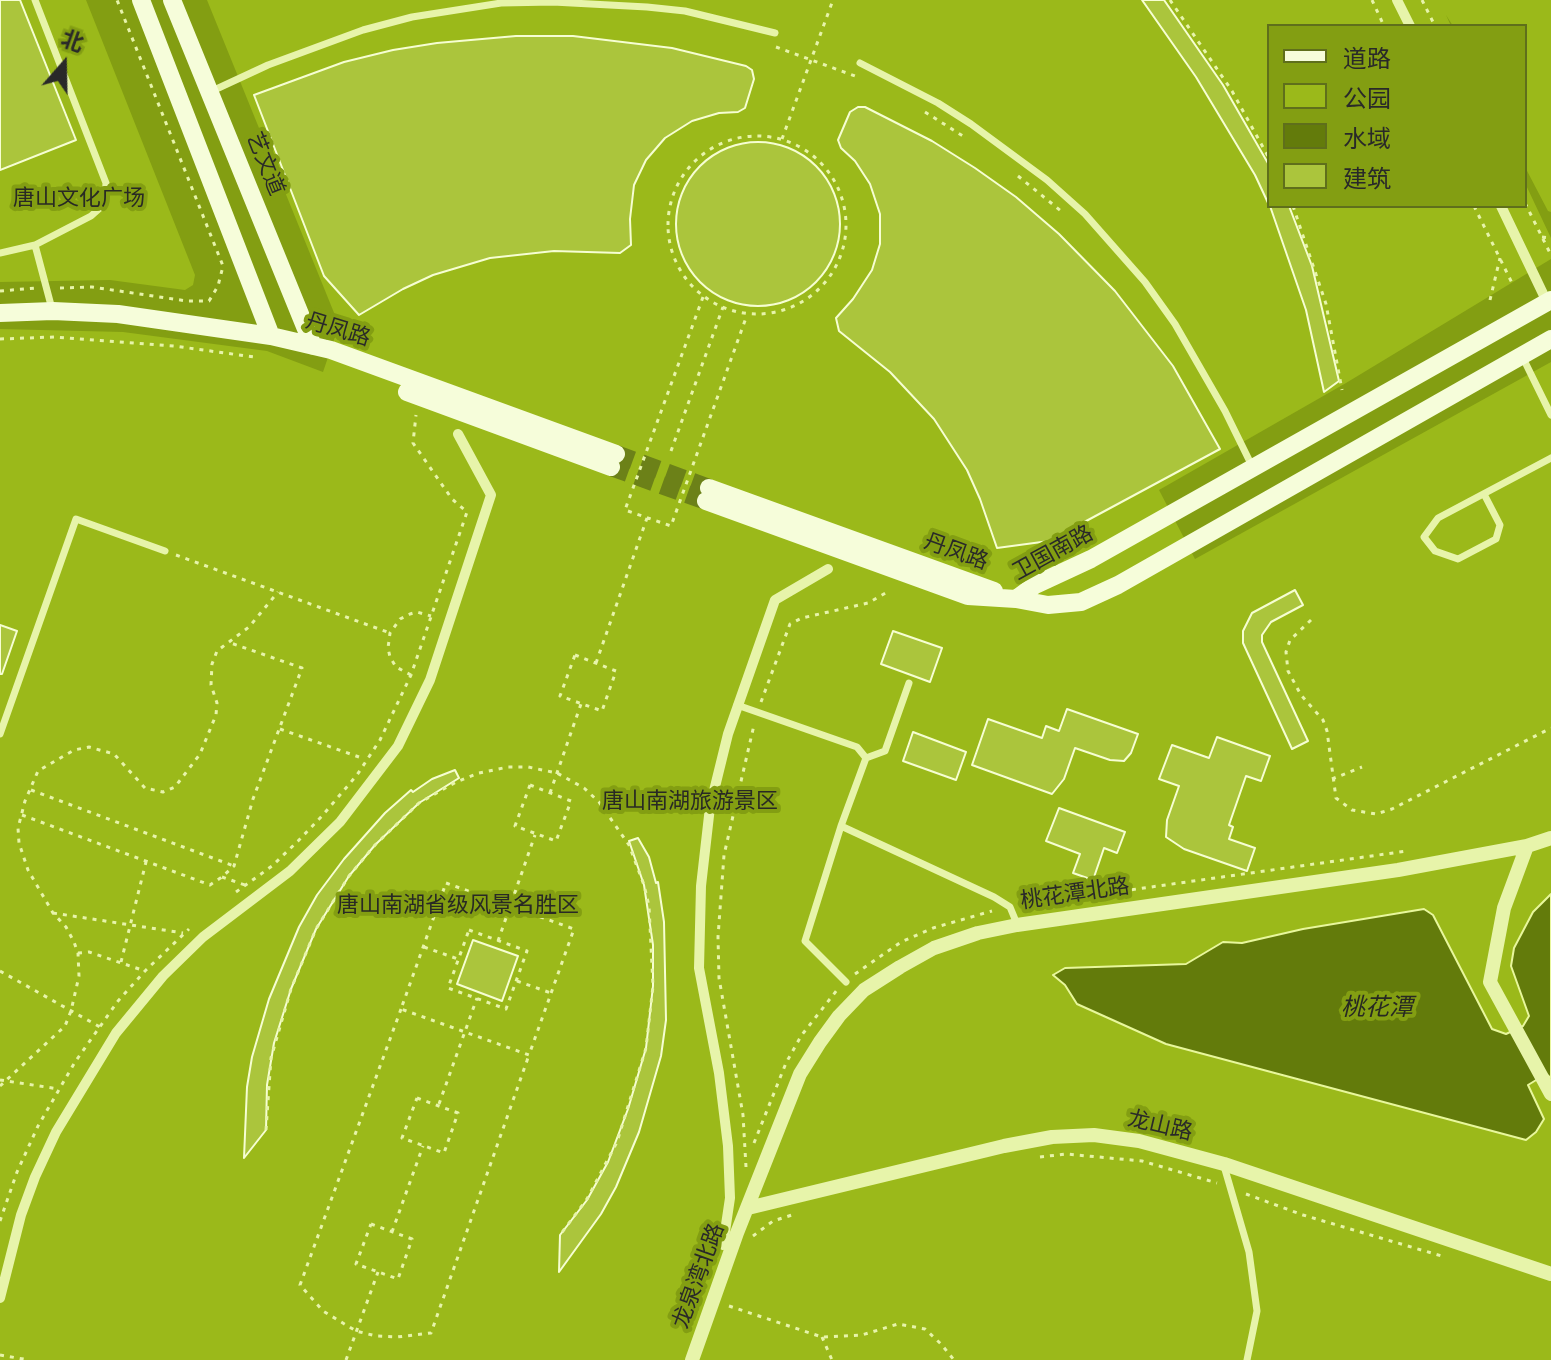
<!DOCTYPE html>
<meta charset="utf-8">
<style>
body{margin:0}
#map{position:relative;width:1551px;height:1360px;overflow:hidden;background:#839e12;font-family:Rubik,"Noto Sans SC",sans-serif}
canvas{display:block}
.legend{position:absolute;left:1267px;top:24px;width:260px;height:184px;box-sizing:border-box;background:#839e12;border:2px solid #5f6f1b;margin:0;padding:10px 14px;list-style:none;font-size:24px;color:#292929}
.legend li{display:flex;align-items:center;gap:16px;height:40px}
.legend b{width:40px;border:2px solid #5f6f1b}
.north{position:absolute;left:24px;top:24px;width:80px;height:80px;-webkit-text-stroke:6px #839e12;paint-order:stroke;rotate:20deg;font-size:22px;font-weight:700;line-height:32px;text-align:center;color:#292929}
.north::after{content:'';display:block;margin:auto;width:28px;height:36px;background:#292929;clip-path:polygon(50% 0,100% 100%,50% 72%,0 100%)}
</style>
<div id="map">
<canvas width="1551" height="1360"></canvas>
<ul class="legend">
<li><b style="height:10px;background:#f6fdda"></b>道路</li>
<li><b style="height:22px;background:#9bb91a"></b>公园</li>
<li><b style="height:22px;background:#637b0b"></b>水域</li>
<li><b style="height:22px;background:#abc53c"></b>建筑</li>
</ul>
<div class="north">北</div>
</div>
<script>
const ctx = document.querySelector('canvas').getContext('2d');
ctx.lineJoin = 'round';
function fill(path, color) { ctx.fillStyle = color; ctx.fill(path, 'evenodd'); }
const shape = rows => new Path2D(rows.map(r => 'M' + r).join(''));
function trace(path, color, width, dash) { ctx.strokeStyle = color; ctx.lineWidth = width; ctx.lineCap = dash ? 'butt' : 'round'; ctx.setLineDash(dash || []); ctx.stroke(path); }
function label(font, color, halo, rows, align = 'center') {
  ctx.font = font + ' Rubik,"Noto Sans SC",sans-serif'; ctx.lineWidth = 8; ctx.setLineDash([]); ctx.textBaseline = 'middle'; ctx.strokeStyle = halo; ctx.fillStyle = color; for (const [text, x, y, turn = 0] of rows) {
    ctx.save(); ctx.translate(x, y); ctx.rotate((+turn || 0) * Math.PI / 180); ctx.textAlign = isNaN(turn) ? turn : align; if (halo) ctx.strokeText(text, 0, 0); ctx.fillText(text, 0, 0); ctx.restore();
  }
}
const green = shape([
 [0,0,86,0,195,275,193,285,185,290,110,280,0,282],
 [207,0,1551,0,1551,212,1548,211,1525,167,1525,26,1453,26,1446,15,1451,26,1269,26,1269,206,1525,206,1525,183,1551,238,1551,259,1346,383,1159,490,1195,559,1551,362,1551,1360,0,1360,0,329,123,332,267,351,323,372,339,325]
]);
const water = shape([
 [1551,894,1551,1078,1546,1074,1528,1085,1544,1119,1536,1132,1526,1140,1166,1044,1077,1004,1065,985,1053,975,1065,968,1186,964,1223,942,1242,943,1303,929,1424,909,1433,915,1492,1029,1506,1034,1523,1026,1529,1016,1511,966,1514,948,1533,912,1551,894]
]);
const building = shape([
 [0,0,20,0,76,140,0,170,0,0],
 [1142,0,1164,0,1223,85,1269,165,1269,205,1255,175,1196,77,1142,0],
 [516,36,573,36,672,48,746,66,752,70,754,79,745,108,738,112,719,113,692,121,665,138,646,160,634,185,630,219,631,245,620,253,554,251,490,258,433,275,403,289,359,315,324,276,254,95,344,62,393,50,437,43,516,36],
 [858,107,865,107,932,141,975,168,1016,197,1059,234,1115,291,1173,366,1220,449,1049,541,997,548,980,499,967,470,934,419,890,372,839,331,836,318,853,299,872,270,880,244,880,214,870,184,855,161,841,148,838,140,850,112,858,107],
 '676 224a82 82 0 1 1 164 0a82 82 0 1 1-164 0Z',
 [1270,206,1289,206,1312,266,1339,381,1324,392,1306,310,1270,206],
 [1295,590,1303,605,1271,622,1262,635,1262,642,1308,741,1292,749,1243,643,1243,631,1252,613,1295,590],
 [0,625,17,631,2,674,0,674,0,625],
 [893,631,942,648,930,682,881,664,893,631],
 [1067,709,1138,734,1131,753,1124,761,1110,760,1075,748,1064,779,1052,794,972,765,988,719,1042,738,1046,726,1059,731,1067,709],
 [913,732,966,752,956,780,903,761,913,732],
 [1217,737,1270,756,1261,781,1246,776,1229,825,1233,827,1229,839,1255,848,1247,871,1184,849,1166,837,1167,820,1179,786,1159,779,1172,745,1209,758,1217,737],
 [455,770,459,778,419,803,375,845,349,876,316,929,291,989,274,1043,267,1085,266,1130,244,1158,247,1087,252,1057,269,999,299,927,317,895,344,859,385,813,411,790,413,792,432,779,455,770],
 [1059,808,1125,832,1117,853,1104,848,1093,880,1073,873,1080,854,1046,841,1059,808],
 [638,838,649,857,656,883,658,882,664,922,666,1020,661,1056,639,1132,616,1187,601,1214,559,1272,560,1235,587,1200,608,1162,628,1109,646,1048,653,986,653,945,644,885,629,841,638,838],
 [473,940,518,956,502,1001,457,984,473,940]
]);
const secondaryTunnel = shape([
 [616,454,709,488],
 [611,467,706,501]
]);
const path = shape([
 [1170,0,1232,91,1269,158],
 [1372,0,1384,26],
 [1422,0,1435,26],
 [776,47,855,76],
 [925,112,966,138],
 '668 225a89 89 0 1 1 178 0a89 89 0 1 1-178 0Z',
 [782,139,833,0],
 [1018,176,1061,211],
 [1525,203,1551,255],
 [1293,206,1326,304,1342,390],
 [1474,206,1513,285],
 [1542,237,1551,238],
 [60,288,92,287,187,301,209,301,218,286,223,266,117,0],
 [0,291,36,288],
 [703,297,625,510,671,526,747,315],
 [1490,300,1500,258],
 [0,339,54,337,174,346,254,357],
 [671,451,723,307],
 [176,555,390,633],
 [1311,620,1290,640,1286,652,1288,671,1301,695,1323,720,1327,731,1336,798,1352,810,1376,814,1392,809,1551,728],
 [575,655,616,671,602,711,560,696,575,655],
 [596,663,647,518],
 [411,675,396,667,390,657,388,648,390,633,400,619,410,614,417,612,431,616],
 [761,702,790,624,802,618,868,603,889,591],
 [280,729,359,757],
 [1332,779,1362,767],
 [530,785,571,801,556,841,515,826,530,785],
 [31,790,234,866],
 [550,793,581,704],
 [22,815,210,885,222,877,234,866,253,799,302,668,228,642],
 [222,877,245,885],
 [446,883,574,929,529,1055,401,1009,446,883],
 [236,892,272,866,298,841,322,816,357,775,380,740,411,675,467,512,452,499,413,443,416,415],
 [1023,905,1407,851],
 [53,913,183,933],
 [469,930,527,951,506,1009,448,988,469,930],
 [498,941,535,835],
 [424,947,458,959],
 [78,953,89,952,145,971],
 [121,962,146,862],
 [0,971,100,1027],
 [855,974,901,942,933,928,992,911],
 [517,981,551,993],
 [401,1009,300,1285,323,1311,356,1331,376,1336,397,1337,431,1333,529,1055],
 [0,1080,59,1089],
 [0,1086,65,1026,71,1011,79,976,78,953,74,942,66,927,53,913,28,870,19,843,18,828,25,801,38,771,74,750,89,747,114,754,145,788,163,792,175,787,200,754,216,715,217,703,211,685,212,664,217,651,249,627,278,592],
 [417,1098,458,1113,444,1153,402,1138,417,1098],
 [439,1104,477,998],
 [266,1130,271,1058,291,989,316,929,349,876,375,845,419,803,456,782,479,773,508,767,528,767,557,773,584,788,599,802,629,845,644,885,649,906,653,986,646,1048,617,1142,587,1199,560,1235],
 [754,1143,786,1063,801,1036,837,990],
 [1040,1157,1066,1154,1142,1161,1217,1183],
 [746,1167,743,1115,719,978,718,937,724,855,754,725],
 [1246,1194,1303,1215,1445,1257],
 [0,1221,17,1172,38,1126,75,1062,118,1001,145,971,189,929],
 [371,1224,412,1239,398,1279,356,1264,371,1224],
 [392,1232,423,1146],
 [753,1236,773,1221,792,1215],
 [729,1306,822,1337,862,1335,898,1324,925,1329,941,1344,954,1360],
 [822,1337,832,1360],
 [0,1355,29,1360],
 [346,1360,378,1272]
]);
const service = shape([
 [860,63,938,103,971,124,1047,180,1085,214,1145,282,1175,324,1225,411,1253,468],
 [212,91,268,65,363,30,412,17,501,3,553,2,647,7,685,11,775,33],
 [35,245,52,309],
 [0,253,35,245,91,216,100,208,105,199,106,183,35,0],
 [1523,358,1551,415],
 [1484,494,1500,525,1496,539,1458,559,1435,551,1424,537,1438,518,1551,458],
 [737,705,857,747,866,758,885,751,909,683],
 [0,734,76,519,165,551],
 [841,826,994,897,1010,907,1017,924],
 [846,982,805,941,841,826,866,758],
 [1224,1166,1249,1252,1257,1311,1247,1360]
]);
const pedestrian = shape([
 [1397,0,1410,26],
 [1501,206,1547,302],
 [723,1245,730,1198,728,1146,719,1073,699,968,701,886,710,807,728,734,775,600,828,569],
 [0,1298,21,1215,35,1177,56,1132,116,1033,163,976,203,937,290,871,340,822,398,746,430,680,491,495,458,434]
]);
const minor = shape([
 [1527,846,1504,908,1490,982,1551,1094],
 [748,1208,1004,1146,1052,1137,1094,1135,1139,1141,1224,1164,1551,1274],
 [692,1360,737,1233,800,1074,820,1042,839,1016,864,990,900,967,934,948,978,933,1017,925,1398,870,1527,846,1551,838]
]);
const secondary = shape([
 [141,0,271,336],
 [172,0,313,346],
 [0,313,53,311,118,314,271,336,331,350,616,454],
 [407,392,611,467],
 [709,488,994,591],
 [706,501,968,596,1016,599,1048,605,1081,602,1118,585,1551,339],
 [1016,599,1035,585,1091,559,1551,300]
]);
const streetNames = [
 ["艺文道",265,164,68],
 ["丹凤路",338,330,17],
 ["丹凤路",956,552,20],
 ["卫国南路",1053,553,-29],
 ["桃花潭北路",1075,894,-8],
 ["龙山路",1160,1126,13],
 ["龙泉湾北路",699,1276,-70]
];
const parkNames = [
 ["唐山文化广场",79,199],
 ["唐山南湖旅游景区",690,802],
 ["唐山南湖省级风景名胜区",458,906]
];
const waterNames = [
 ["桃花潭",1377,1008]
];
fill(green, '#9bb91a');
fill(water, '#637b0b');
trace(water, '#e8f79c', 2);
fill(building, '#abc53c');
trace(building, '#f6fed2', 2);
trace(secondaryTunnel, '#6c8118', 18, [18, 9]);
trace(path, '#e7f4aa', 3, [4, 6]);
trace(service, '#e7f4aa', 7);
trace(pedestrian, '#e7f4aa', 10);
trace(minor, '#e7f4aa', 14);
trace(secondary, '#f6fdda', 18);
label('22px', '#292929', '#839e12', streetNames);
label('22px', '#282924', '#839e12', parkNames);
label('italic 24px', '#272822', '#839e12', waterNames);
</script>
